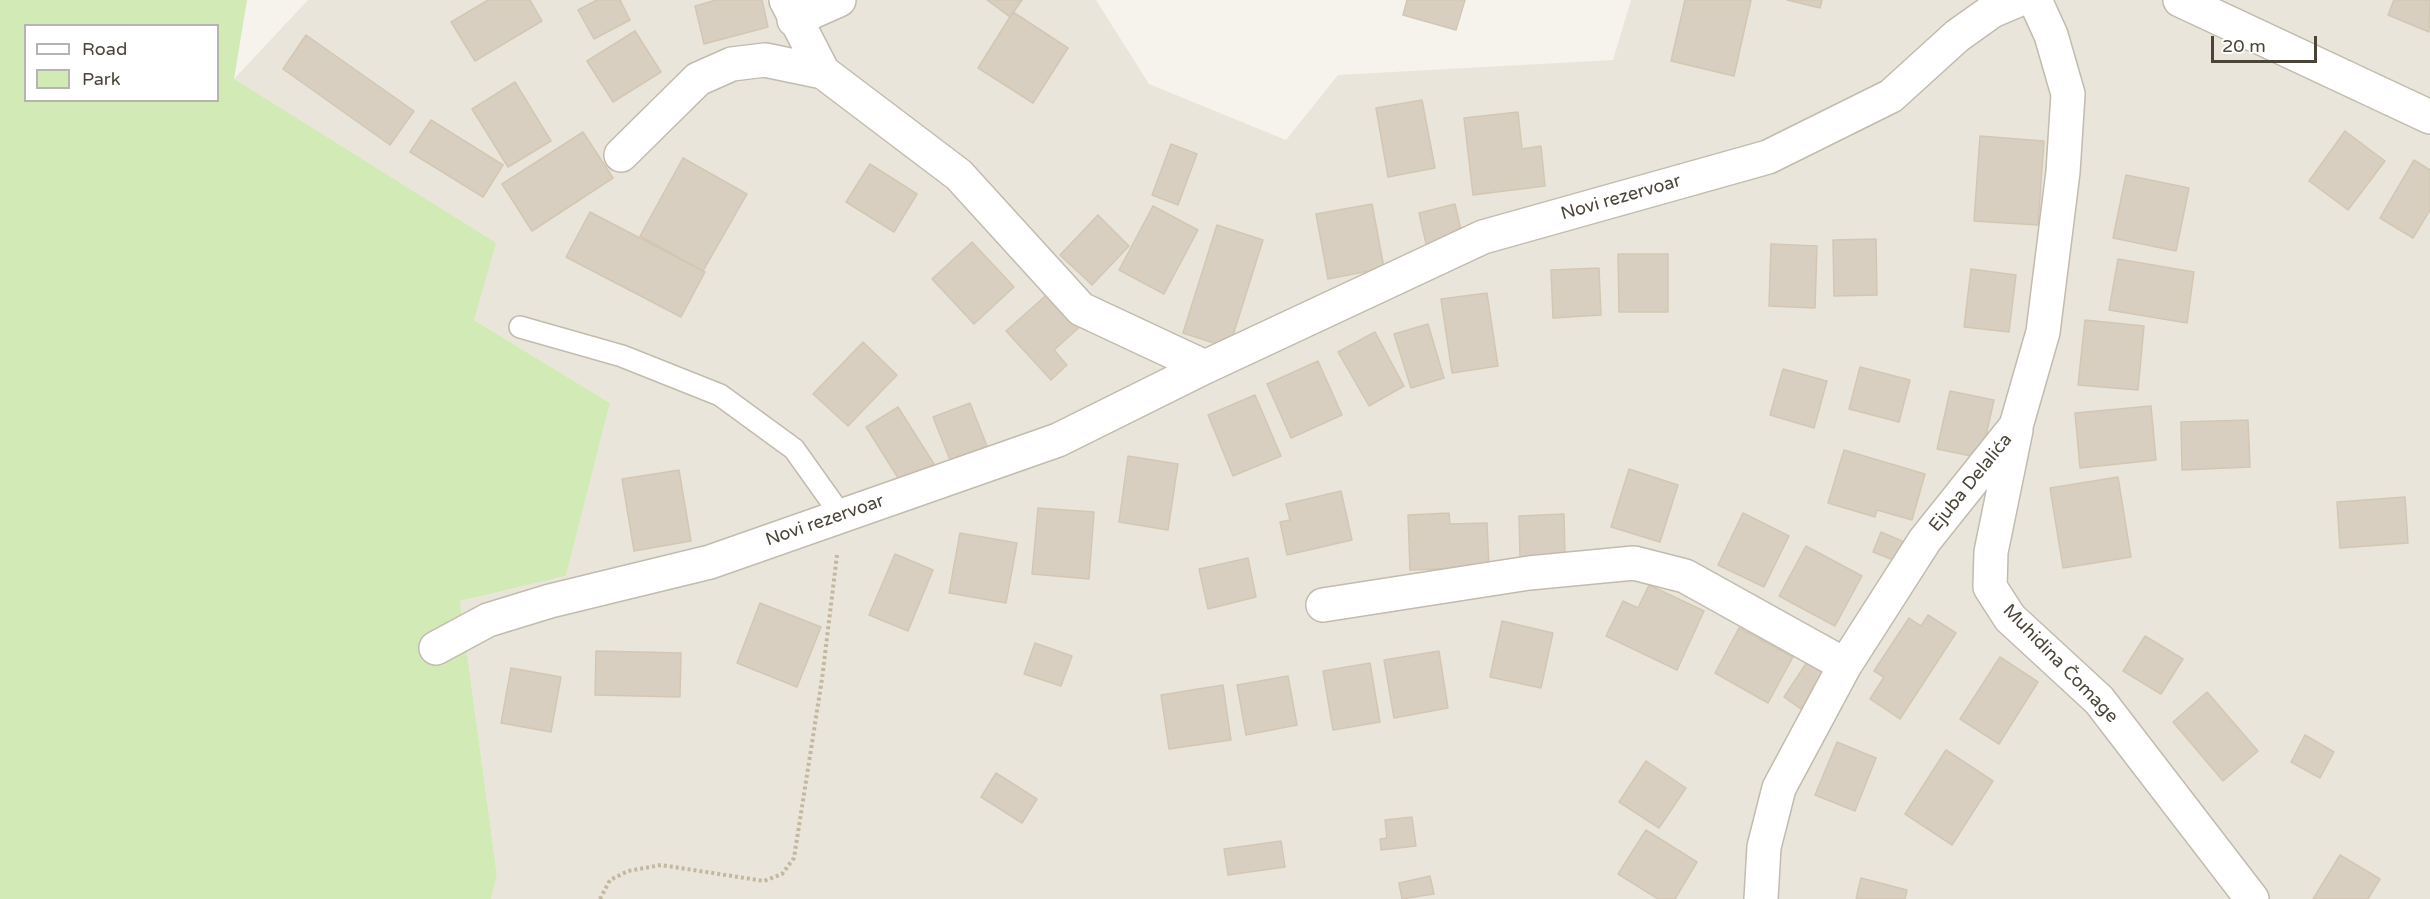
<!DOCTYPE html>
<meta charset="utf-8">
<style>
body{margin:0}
#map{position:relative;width:2430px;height:899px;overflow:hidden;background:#f6f3ec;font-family:"Varela Round",sans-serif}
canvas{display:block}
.legend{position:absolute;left:24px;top:24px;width:195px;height:78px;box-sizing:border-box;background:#fff;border:2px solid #b7b4b0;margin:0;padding:8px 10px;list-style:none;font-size:18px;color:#4b4439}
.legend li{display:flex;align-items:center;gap:12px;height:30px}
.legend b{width:30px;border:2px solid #b7b4b0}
.scale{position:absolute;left:2211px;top:36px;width:106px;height:27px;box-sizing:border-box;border:3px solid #4b4439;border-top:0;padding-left:8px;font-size:18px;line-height:21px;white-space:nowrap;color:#4b4439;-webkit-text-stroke:4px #fff;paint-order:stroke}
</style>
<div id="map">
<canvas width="2430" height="899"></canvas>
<ul class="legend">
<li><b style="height:8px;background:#fff"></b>Road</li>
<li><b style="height:16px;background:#d2eab5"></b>Park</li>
</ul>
<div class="scale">20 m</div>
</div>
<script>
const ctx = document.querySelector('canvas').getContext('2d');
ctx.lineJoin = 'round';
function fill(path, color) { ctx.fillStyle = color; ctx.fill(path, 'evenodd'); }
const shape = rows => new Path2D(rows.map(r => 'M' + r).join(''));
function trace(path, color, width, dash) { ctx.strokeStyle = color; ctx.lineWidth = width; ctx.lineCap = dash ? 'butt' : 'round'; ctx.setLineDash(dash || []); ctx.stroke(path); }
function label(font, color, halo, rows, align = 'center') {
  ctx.font = font + ' "Varela Round",sans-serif'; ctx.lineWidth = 4.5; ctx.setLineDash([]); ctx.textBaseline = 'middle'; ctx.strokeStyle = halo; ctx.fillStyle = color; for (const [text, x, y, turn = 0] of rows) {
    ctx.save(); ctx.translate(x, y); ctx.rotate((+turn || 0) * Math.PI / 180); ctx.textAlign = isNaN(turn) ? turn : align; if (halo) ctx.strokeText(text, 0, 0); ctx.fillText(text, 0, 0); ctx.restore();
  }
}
const residential = shape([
 [308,0,1096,0,1149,84,1286,140,1338,75,1613,60,1631,0,2430,0,2430,899,491,899,497,875,460,601,566,576,610,403,474,320,234,79]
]);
const green = shape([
 [0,0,247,0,234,79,496,243,474,320,610,403,566,576,460,601,497,875,491,899,0,899],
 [26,26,218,26,218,100,26,100]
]);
const building = shape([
 [488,0,530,0,542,21,475,61,451,22,488,0],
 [597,0,620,0,630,20,594,39,578,10,597,0],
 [716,0,762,0,768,27,704,44,695,6,716,0],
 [987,0,1022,0,1010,17,987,0],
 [1407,0,1465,0,1456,30,1403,15,1407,0],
 [1685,0,1751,0,1734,76,1671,61,1685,0],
 [1787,0,1822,0,1820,8,1787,0],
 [2394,0,2430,0,2429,32,2388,15,2394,0],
 [1013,12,1068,48,1033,103,978,68,1013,12],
 [635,31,661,72,613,102,587,61,635,31],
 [306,35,414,111,390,145,283,69,306,35],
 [515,82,551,141,508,167,472,109,515,82],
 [1422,100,1435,168,1388,177,1376,108,1422,100],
 [1518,112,1522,149,1541,146,1545,186,1473,195,1464,118,1518,112],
 [431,120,503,165,483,197,410,152,431,120],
 [2345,131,2385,161,2348,210,2309,181,2345,131],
 [583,132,613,178,532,231,502,184,583,132],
 [1980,136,2044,141,2038,225,1974,221,1980,136],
 [1171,144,1197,154,1178,205,1152,195,1171,144],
 [683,158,747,194,703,271,640,236,683,158],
 [2414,160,2430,170,2430,210,2413,238,2380,218,2414,160],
 [870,164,917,194,894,232,846,202,870,164],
 [2126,175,2189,188,2176,251,2113,238,2126,175],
 [1372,204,1384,268,1328,279,1316,214,1372,204],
 [1455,204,1463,239,1427,248,1419,213,1455,204],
 [1153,206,1198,230,1164,294,1119,270,1153,206],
 [590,212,705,272,681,317,566,257,590,212],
 [1098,215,1129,246,1092,285,1060,255,1098,215],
 [1217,225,1263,240,1229,348,1183,333,1217,225],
 [1876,239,1877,295,1834,296,1833,240,1876,239],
 [972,242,1014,287,974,324,932,279,972,242],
 [1771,244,1817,246,1815,308,1769,306,1771,244],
 [1618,254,1668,254,1668,312,1619,312,1618,254],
 [2118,259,2194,272,2187,323,2109,310,2118,259],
 [1599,268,1601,315,1553,318,1551,270,1599,268],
 [1971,269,2016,275,2009,332,1964,327,1971,269],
 [1052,290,1083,324,1054,350,1067,365,1051,380,1006,331,1052,290],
 [1487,293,1498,366,1452,373,1441,299,1487,293],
 [2085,320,2144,326,2138,390,2078,385,2085,320],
 [1428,324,1444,378,1411,388,1394,334,1428,324],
 [1375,332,1404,386,1369,406,1338,352,1375,332],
 [863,342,897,375,848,426,813,394,863,342],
 [1318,361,1342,415,1291,438,1267,384,1318,361],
 [1860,367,1910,380,1899,422,1849,409,1860,367],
 [1783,369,1827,381,1814,428,1770,415,1783,369],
 [1950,391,1994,400,1981,458,1937,449,1950,391],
 [1255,395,1281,456,1233,476,1208,415,1255,395],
 [970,403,987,446,950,460,933,417,970,403],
 [2151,406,2156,460,2080,468,2075,413,2151,406],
 [898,407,934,464,902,484,866,427,898,407],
 [2248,420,2250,467,2182,470,2181,422,2248,420],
 [1844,450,1925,474,1912,520,1877,510,1875,517,1828,503,1844,450],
 [1128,456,1178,464,1168,530,1119,522,1128,456],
 [1629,469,1678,485,1660,542,1611,527,1629,469],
 [679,470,691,541,634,551,622,479,679,470],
 [2118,477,2131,557,2063,568,2050,488,2118,477],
 [1341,491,1352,540,1287,555,1280,522,1290,520,1286,504,1341,491],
 [2405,497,2408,543,2340,548,2337,502,2405,497],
 [1038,508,1094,512,1089,579,1032,574,1038,508],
 [1449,513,1450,524,1487,523,1489,567,1410,570,1408,515,1449,513],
 [1743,513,1789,536,1764,587,1718,565,1743,513],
 [1564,514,1565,556,1520,557,1519,516,1564,514],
 [1881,532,1909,544,1901,563,1873,552,1881,532],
 [960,533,1017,543,1006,603,949,593,960,533],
 [1806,546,1862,576,1835,626,1779,596,1806,546],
 [895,554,933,570,908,631,869,615,895,554],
 [1248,558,1256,597,1208,609,1199,569,1248,558],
 [1649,585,1704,611,1677,670,1606,636,1623,601,1638,608,1649,585],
 [760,603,821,627,797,687,737,663,760,603],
 [1928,615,1956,633,1900,719,1870,699,1884,677,1874,671,1909,618,1921,626,1928,615],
 [1502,621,1553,633,1541,688,1490,677,1502,621],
 [1739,628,1793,657,1768,703,1715,673,1739,628],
 [2145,636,2183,659,2161,694,2123,671,2145,636],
 [1035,643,1072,656,1061,686,1024,674,1035,643],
 [596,651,681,653,680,697,595,695,596,651],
 [1439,651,1448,708,1394,718,1384,660,1439,651],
 [2000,657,2038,682,1999,744,1960,719,2000,657],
 [1807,662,1829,677,1805,712,1784,697,1807,662],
 [1370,663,1380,722,1333,730,1323,671,1370,663],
 [511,668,561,677,551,732,501,723,511,668],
 [1288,676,1297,725,1246,735,1237,685,1288,676],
 [1223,685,1231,740,1169,749,1161,695,1223,685],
 [2207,692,2258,751,2223,781,2173,722,2207,692],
 [2305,735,2334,752,2320,778,2291,762,2305,735],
 [1837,742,1876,758,1855,811,1815,795,1837,742],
 [1946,750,1993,781,1952,845,1905,814,1946,750],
 [1646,761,1686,788,1659,828,1619,802,1646,761],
 [996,773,1037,799,1022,823,981,797,996,773],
 [1412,817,1416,846,1381,850,1380,839,1387,838,1385,820,1412,817],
 [1646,830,1697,862,1675,899,1658,899,1618,874,1646,830],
 [1281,841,1285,867,1228,875,1224,849,1281,841],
 [2340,855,2380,879,2368,899,2313,899,2340,855],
 [1430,876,1434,894,1402,899,1399,883,1430,876],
 [1861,878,1907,890,1905,899,1856,899,1861,878]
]);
const path = shape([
 [600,899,610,880,628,871,661,865,764,881,782,874,794,858,822,679,837,555]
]);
const service = shape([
 [520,327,622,356,720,395,794,449,841,515]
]);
const minor = shape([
 [786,0,823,72,959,175,1081,309,1205,367],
 [2180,0,2430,117],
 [794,20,839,0],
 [621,155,698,79,732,64,765,60,823,72],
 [2016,430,1991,552,1990,587,2010,618,2099,700,2252,899],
 [1323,605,1529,573,1634,563,1685,576,1845,665],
 [436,648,488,620,550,601,710,562,1058,440,1205,367,1483,237,1768,157,1891,96,1957,36,1992,11,2018,0],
 [1761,899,1764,847,1779,788,1845,665,1925,540,2016,426,2043,332,2063,172,2068,94,2051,35,2035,0]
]);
const streetNames = [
 ["Novi rezervoar",1621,198,-16],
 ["Ejuba Delalića",1971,483,-51],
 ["Novi rezervoar",825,521,-19],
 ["Muhidina Čomage",2060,664,46]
];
fill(residential, '#eae5da');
fill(green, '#d2eab5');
fill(building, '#d8cfc1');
trace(building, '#d3c7b4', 1.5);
trace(service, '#c2bbae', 24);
trace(minor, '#c2bbae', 36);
trace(path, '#c4b79f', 4, [3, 3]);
trace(service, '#fff', 21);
trace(minor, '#fff', 33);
label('18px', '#4b4439', '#fff', streetNames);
</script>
